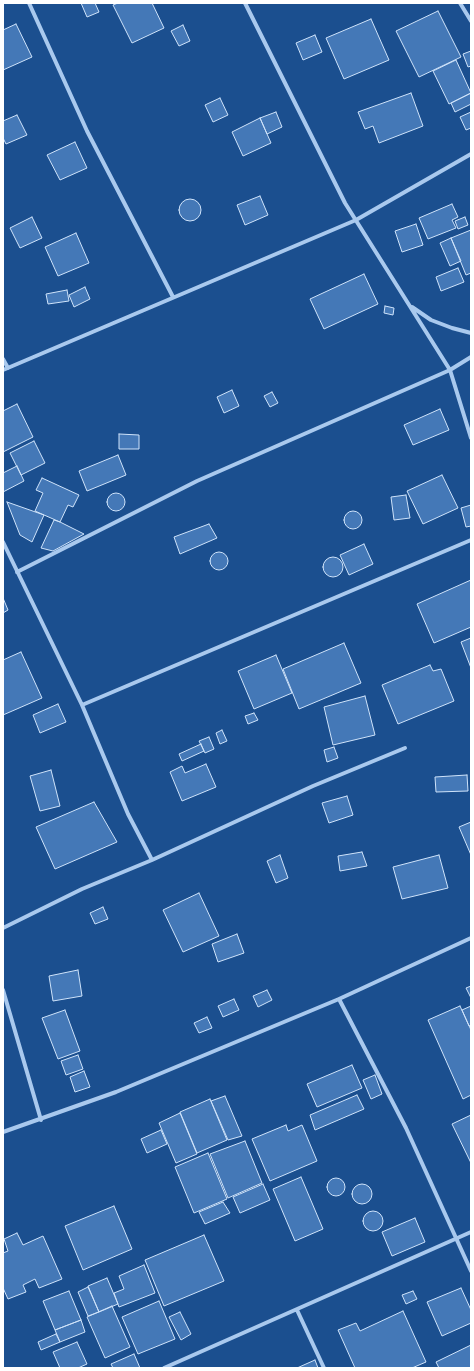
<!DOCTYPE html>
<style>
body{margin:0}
#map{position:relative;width:474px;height:1371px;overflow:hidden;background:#1b4f8f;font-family:Arial,sans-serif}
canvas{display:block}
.frame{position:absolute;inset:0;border:4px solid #fff;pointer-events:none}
</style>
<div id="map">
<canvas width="474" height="1371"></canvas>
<div class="frame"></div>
</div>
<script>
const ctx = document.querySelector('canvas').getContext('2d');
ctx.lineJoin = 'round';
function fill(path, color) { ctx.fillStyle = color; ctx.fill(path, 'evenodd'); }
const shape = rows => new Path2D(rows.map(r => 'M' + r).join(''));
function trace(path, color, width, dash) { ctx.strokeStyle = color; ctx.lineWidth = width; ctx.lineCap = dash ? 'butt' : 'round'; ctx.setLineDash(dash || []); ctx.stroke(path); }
const building = shape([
 [81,3,95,3,99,12,87,17,81,3],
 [118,3,152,3,164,28,132,43,113,5,118,3],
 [438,11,461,57,419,77,396,31,438,11],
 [371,19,389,60,344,79,326,38,371,19],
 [16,24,32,57,3,70,3,30,16,24],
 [183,25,190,41,179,46,171,31,183,25],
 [315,35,322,52,303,60,296,43,315,35],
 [471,51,471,66,468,67,463,54,471,51],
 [456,60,471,93,449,104,433,71,456,60],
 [411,93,423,126,379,143,373,126,365,129,358,112,411,93],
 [471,93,471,104,455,112,451,103,471,93],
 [220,98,228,115,213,122,205,105,220,98],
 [276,112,282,127,267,134,260,118,276,112],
 [471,112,471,128,466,130,460,117,471,112],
 [17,115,27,135,6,144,3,138,3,121,17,115],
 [260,118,271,143,243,156,232,132,260,118],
 [75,142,87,168,60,180,47,155,75,142],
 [260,196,268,215,245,225,237,205,260,196],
 '179 210a11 11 0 1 1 22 0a11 11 0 1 1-22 0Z',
 [452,204,458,217,452,220,456,228,428,239,419,218,452,204],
 [32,217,42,238,20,248,10,228,32,217],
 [465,217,468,225,458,229,455,221,465,217],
 [416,224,423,245,402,252,395,231,416,224],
 [471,230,471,273,466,275,451,238,471,230],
 [76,233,89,263,58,276,45,247,76,233],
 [451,238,461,261,450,266,440,243,451,238],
 [458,268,464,282,441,291,436,277,458,268],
 [364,274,378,304,324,329,310,299,364,274],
 [85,287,90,299,74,307,69,295,85,287],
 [67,290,69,301,48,304,46,294,67,290],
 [385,306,394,308,393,315,384,313,385,306],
 [232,390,239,406,224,413,217,397,232,390],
 [272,392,278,403,270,407,264,396,272,392],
 [17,404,33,437,3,452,3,411,17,404],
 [440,409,449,430,413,445,404,425,440,409],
 [119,434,139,435,139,449,119,449,119,434],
 [34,441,45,463,21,475,10,453,34,441],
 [118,455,126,475,87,491,79,471,118,455],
 [17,466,24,481,3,492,3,473,17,466],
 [442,475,458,508,423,524,407,491,442,475],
 [42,478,79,495,73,507,68,505,60,522,35,511,43,493,36,490,42,478],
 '107 502a9 9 0 1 1 18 0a9 9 0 1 1-18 0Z',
 [406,495,410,518,394,520,391,497,406,495],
 [7,502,44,515,32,542,20,535,7,502],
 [471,505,471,526,466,527,461,508,471,505],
 '344 520a9 9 0 1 1 18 0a9 9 0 1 1-18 0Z',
 [54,520,60,522,84,534,53,551,41,548,54,520],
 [209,524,217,538,180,554,174,537,209,524],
 [364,544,373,564,349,575,340,555,364,544],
 '210 561a9 9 0 1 1 18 0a9 9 0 1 1-18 0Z',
 '323 567a10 10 0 1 1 20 0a10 10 0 1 1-20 0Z',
 [471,580,471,627,434,643,417,604,471,580],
 [3,598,8,610,3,613,3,598],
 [471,638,471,668,461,642,471,638],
 [344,643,361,683,299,709,283,669,344,643],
 [21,652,42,698,3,715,3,660,21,652],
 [276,655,292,693,254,709,238,671,276,655],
 [430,665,433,671,441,669,454,701,398,724,382,685,430,665],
 [365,696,375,735,333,745,324,707,365,696],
 [58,704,66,722,40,733,33,715,58,704],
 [254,713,258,720,248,724,245,716,254,713],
 [222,730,227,741,220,744,216,733,222,730],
 [209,737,214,749,205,753,199,741,209,737],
 [201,744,204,751,182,761,179,754,201,744],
 [334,747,338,758,327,762,324,750,334,747],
 [206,764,216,787,182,801,170,772,182,766,185,773,206,764],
 [51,770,60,806,40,811,30,776,51,770],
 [467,775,468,791,436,792,435,777,467,775],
 [347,796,353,815,329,823,322,803,347,796],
 [94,802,117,842,55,869,36,827,94,802],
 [471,822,471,855,459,827,471,822],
 [362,852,367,866,340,871,338,856,362,852],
 [280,855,288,878,276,883,267,861,280,855],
 [439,855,448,888,402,899,393,867,439,855],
 [199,893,219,936,183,952,163,910,199,893],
 [103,907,108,919,95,924,90,913,103,907],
 [237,934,244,953,218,962,212,944,237,934],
 [78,970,82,996,53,1001,49,976,78,970],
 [471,986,471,998,466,988,471,986],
 [267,990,272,1000,258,1007,253,996,267,990],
 [234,999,239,1010,223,1017,218,1006,234,999],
 [460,1006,471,1030,471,1095,463,1099,428,1020,460,1006],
 [471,1006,471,1025,469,1026,462,1010,471,1006],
 [65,1010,80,1051,58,1059,42,1018,65,1010],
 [207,1017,212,1028,199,1033,194,1023,207,1017],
 [78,1055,83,1069,66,1075,61,1061,78,1055],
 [352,1065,362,1088,317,1107,307,1084,352,1065],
 [84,1071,90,1087,75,1092,70,1077,84,1071],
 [375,1075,382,1094,371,1099,363,1080,375,1075],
 [357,1095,364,1109,315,1130,310,1115,357,1095],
 [225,1096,242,1136,228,1140,211,1101,225,1096],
 [210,1099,227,1140,197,1153,180,1112,210,1099],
 [180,1113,197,1154,176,1163,159,1123,180,1113],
 [471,1115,471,1163,452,1124,471,1115],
 [286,1125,288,1131,302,1125,317,1161,270,1181,252,1139,286,1125],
 [161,1130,167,1144,147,1153,141,1139,161,1130],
 [245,1141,262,1183,228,1198,210,1154,245,1141],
 [208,1153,227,1199,194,1213,175,1167,208,1153],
 [301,1177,323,1229,295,1241,273,1189,301,1177],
 '327 1187a9 9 0 1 1 18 0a9 9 0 1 1-18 0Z',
 '352 1194a10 10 0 1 1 20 0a10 10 0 1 1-20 0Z',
 [263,1184,270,1200,240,1213,233,1197,263,1184],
 [223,1202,230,1213,205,1224,199,1212,223,1202],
 [114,1206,132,1249,83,1270,65,1226,114,1206],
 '363 1221a10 10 0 1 1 20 0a10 10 0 1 1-20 0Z',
 [415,1218,425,1242,392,1256,382,1232,415,1218],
 [17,1233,23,1245,43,1236,62,1279,39,1288,35,1279,23,1285,26,1292,8,1299,3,1288,3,1253,8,1251,4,1239,17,1233],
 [204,1235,224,1281,164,1306,145,1260,204,1235],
 [144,1265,155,1293,119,1307,114,1293,124,1289,119,1276,144,1265],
 [107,1278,118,1304,99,1312,88,1286,107,1278],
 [88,1287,99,1312,88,1316,78,1292,88,1287],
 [461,1288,471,1310,471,1323,442,1336,427,1302,461,1288],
 [69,1291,81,1320,55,1330,43,1301,69,1291],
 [413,1291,417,1299,406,1304,402,1295,413,1291],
 [159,1301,175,1339,138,1354,122,1317,159,1301],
 [112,1306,130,1347,105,1358,87,1317,112,1306],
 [403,1311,426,1362,412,1368,355,1368,338,1330,356,1323,360,1331,403,1311],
 [180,1312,191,1334,181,1340,169,1317,180,1312],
 [81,1320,85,1332,60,1342,55,1330,81,1320],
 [56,1334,60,1342,41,1350,38,1342,56,1334],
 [77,1342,87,1364,78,1368,60,1368,53,1352,77,1342],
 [471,1345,471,1368,439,1368,436,1362,471,1345],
 [134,1354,140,1368,113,1368,111,1364,134,1354],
 [315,1360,318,1368,297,1368,315,1360]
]);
const minor = shape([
 [29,3,87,131,173,297],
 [245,3,345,203,450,370,471,438],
 [460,3,471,21],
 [412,307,431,320,452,328,471,333],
 [3,359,8,368],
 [3,370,356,220,471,154],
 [3,542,82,705,128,814,152,860,82,889,3,928],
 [17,572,197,481,450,370,471,357],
 [82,705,471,540],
 [152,860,313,786,405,748],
 [3,990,41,1120],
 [339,999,406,1128,471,1271],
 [3,1132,116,1092,339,999,471,938],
 [297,1310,324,1368],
 [164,1368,471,1232]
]);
fill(building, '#4478b7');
trace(building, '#cfe3fa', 1);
trace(minor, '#a9c9ee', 4);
</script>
